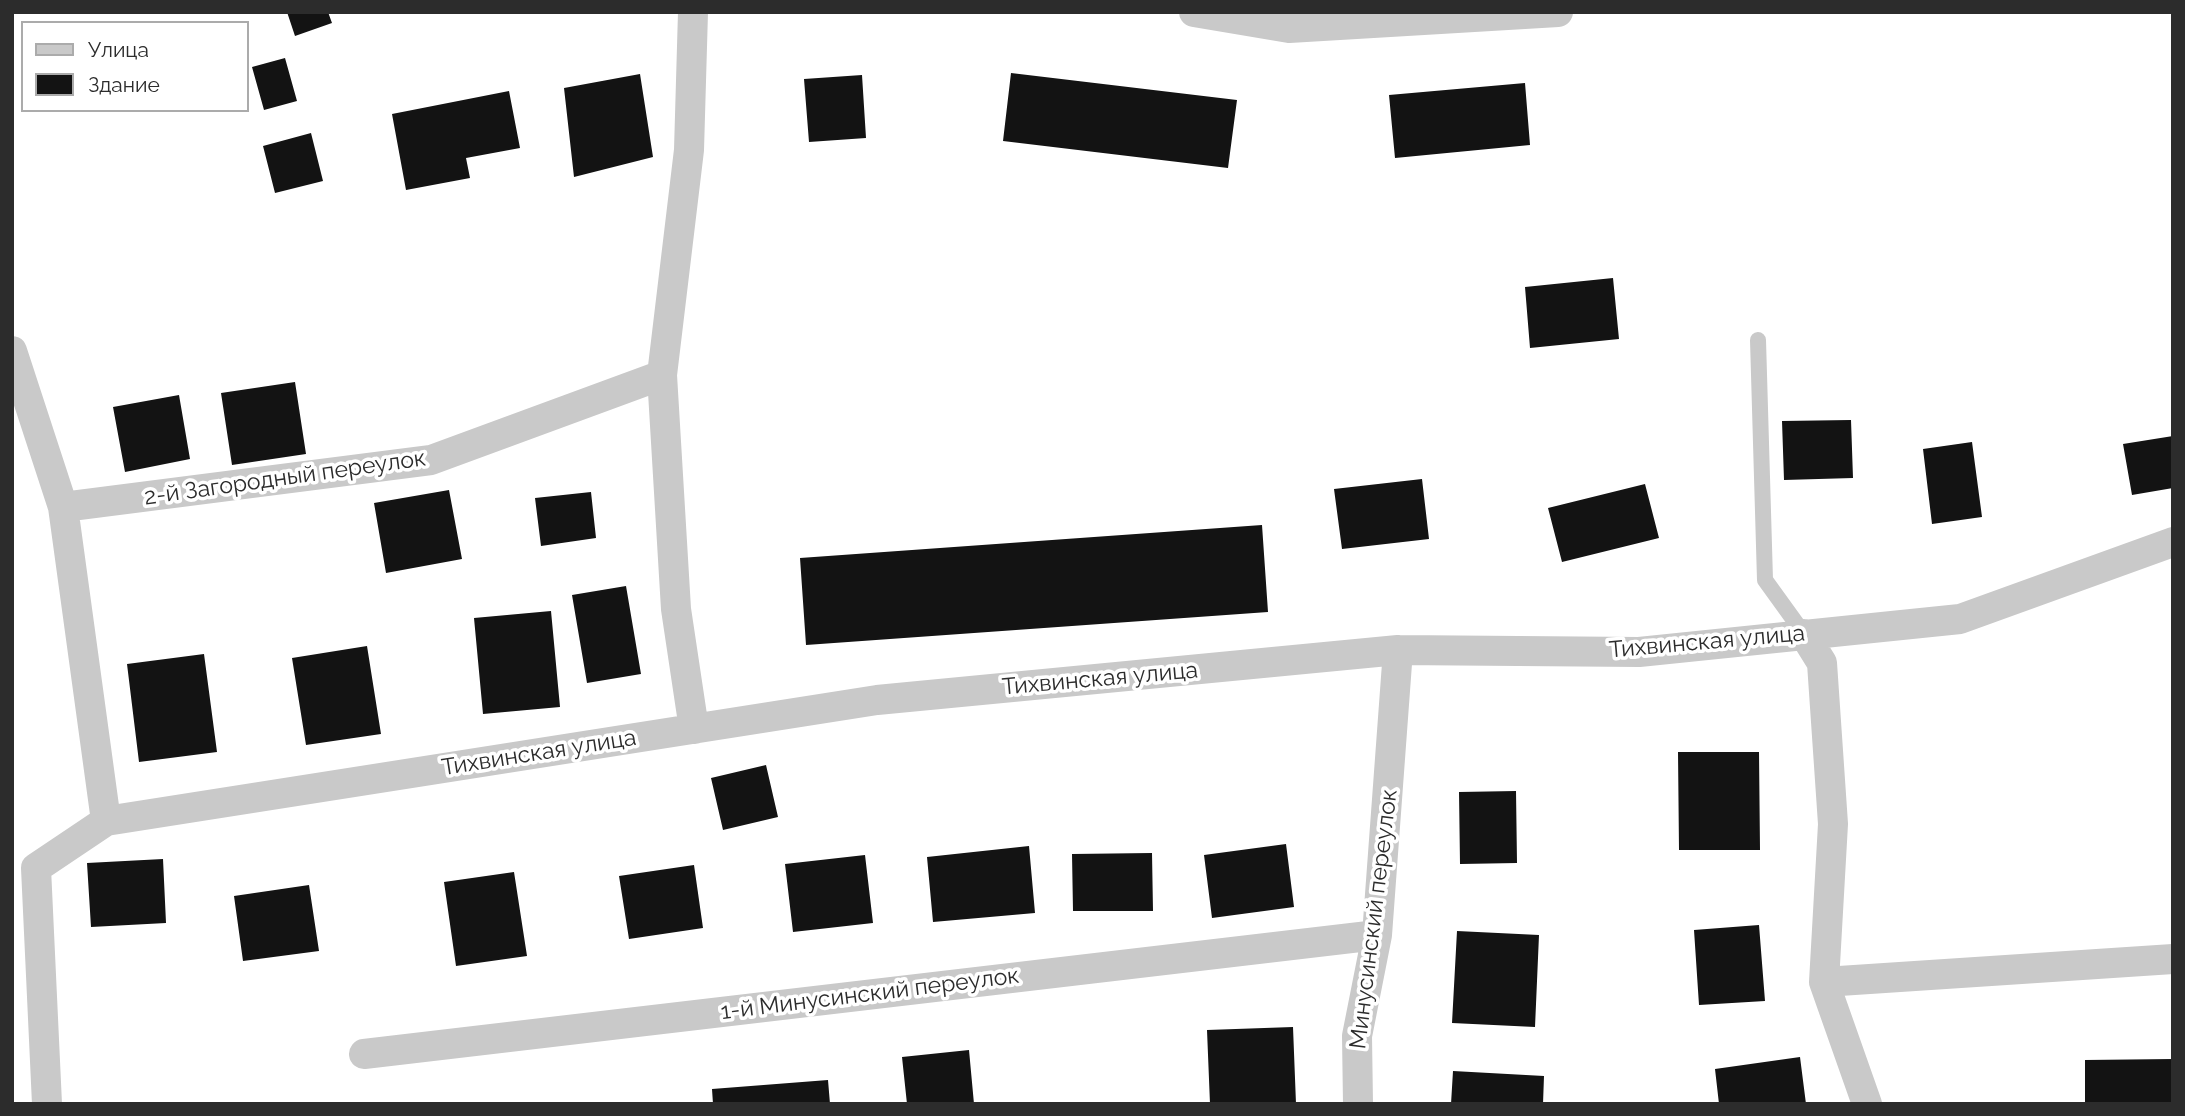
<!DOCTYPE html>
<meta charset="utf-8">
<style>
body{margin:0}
#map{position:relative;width:2185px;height:1116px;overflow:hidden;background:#fff;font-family:Raleway,sans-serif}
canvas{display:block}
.frame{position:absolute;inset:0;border:14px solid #2c2c2c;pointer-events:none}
.legend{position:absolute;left:21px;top:21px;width:228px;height:91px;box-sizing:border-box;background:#fff;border:2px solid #ababab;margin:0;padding:9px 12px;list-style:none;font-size:21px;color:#2c2c2c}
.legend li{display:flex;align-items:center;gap:14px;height:35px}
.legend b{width:35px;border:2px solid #ababab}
</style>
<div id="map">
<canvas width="2185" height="1116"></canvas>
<div class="frame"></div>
<ul class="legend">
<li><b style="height:9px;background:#c9c9c9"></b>Улица</li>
<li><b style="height:19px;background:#131313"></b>Здание</li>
</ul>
</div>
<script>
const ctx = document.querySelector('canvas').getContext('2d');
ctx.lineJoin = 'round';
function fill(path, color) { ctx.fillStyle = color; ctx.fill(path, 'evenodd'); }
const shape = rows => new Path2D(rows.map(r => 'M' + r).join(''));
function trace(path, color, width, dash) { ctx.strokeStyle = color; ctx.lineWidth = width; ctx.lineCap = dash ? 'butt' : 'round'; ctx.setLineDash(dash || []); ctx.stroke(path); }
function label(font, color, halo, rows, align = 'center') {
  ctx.font = font + ' Raleway,sans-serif'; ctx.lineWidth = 7; ctx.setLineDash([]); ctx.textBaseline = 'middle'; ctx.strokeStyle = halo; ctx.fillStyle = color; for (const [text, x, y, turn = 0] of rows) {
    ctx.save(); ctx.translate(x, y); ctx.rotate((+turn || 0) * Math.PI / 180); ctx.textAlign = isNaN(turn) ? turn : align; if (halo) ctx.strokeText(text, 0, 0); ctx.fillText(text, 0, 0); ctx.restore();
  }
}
const building = shape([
 [287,12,328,12,332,23,295,36],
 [285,58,297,101,264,110,252,67],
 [1011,73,1237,100,1228,168,1003,141],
 [640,74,653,157,574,177,564,88],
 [862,75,866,138,809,142,804,79],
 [1525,83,1530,145,1395,158,1389,95],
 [509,91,520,148,466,158,470,178,406,190,392,114],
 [311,133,323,181,275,193,263,146],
 [1613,278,1619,339,1530,348,1525,287],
 [295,382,306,454,232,465,221,393],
 [179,395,190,459,125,472,113,407],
 [1851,420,1853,478,1784,480,1782,421],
 [2173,436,2173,488,2132,495,2123,444],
 [1972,442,1982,517,1932,524,1923,449],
 [1422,479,1429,539,1342,549,1334,489],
 [1645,484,1659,538,1562,562,1548,508],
 [449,490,462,559,386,573,374,503],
 [591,492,596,538,541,546,535,498],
 [1262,525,1268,612,806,645,800,558],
 [626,586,641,674,587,683,572,595],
 [551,611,560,707,483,714,474,618],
 [367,646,381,734,306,745,292,658],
 [204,654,217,752,139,762,127,664],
 [1678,752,1759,752,1760,850,1679,850],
 [766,765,778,817,723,830,711,778],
 [1516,791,1517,863,1460,864,1459,792],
 [1286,844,1294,907,1212,918,1204,855],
 [1029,846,1035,913,933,922,927,857],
 [1152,853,1153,911,1073,911,1072,854],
 [865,855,873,923,793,932,785,864],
 [163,859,166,923,91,927,87,863],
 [694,865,703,928,629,939,619,876],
 [514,872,527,956,456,966,444,882],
 [309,885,319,951,243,961,234,896],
 [1759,925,1765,1001,1699,1005,1694,930],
 [1457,931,1539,935,1535,1027,1452,1023],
 [1293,1027,1296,1104,1210,1104,1207,1030],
 [969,1050,974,1104,907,1104,902,1057],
 [1800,1057,1806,1104,1719,1104,1715,1069],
 [2173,1059,2173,1104,2085,1104,2085,1060],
 [1453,1071,1544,1076,1543,1104,1451,1104],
 [828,1080,830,1104,713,1104,712,1089]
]);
const service = shape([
 [1758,340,1765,580,1804,634]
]);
const minor = shape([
 [693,12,689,150,662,375,676,609,694,729],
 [1194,12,1289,28,1558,12],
 [12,351,63,507,106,821],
 [63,507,431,460,662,375],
 [1804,634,1822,663,1833,824,1824,982,1867,1104],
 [1824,982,2173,959],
 [364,1054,1377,935],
 [47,1104,36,868,106,821,877,700,1398,650,1639,652,1960,619,2173,542],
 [1358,1104,1357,1036,1377,935,1398,650]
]);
const streetNames = [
 ["2-й Загородный переулок",285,478,-8],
 ["Тихвинская улица",1707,642,-5],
 ["Тихвинская улица",1100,679,-5],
 ["Тихвинская улица",539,753,-9],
 ["Минусинский переулок",1374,919,-83],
 ["1-й Минусинский переулок",870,994,-7]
];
fill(building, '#131313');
trace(service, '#c9c9c9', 16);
trace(minor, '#c9c9c9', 30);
label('23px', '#2c2c2c', '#fff', streetNames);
</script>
